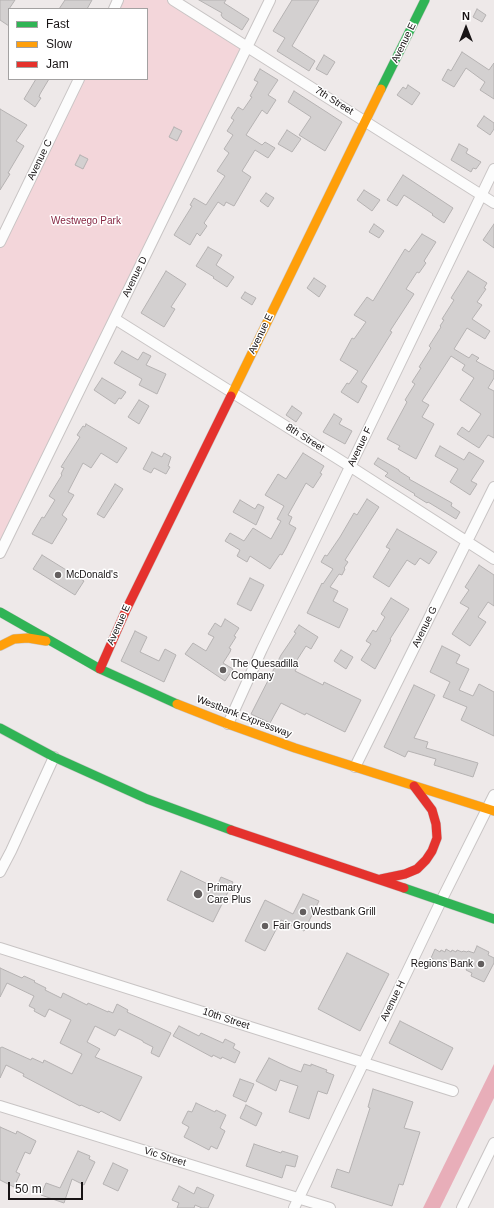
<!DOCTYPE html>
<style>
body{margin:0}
#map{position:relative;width:494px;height:1208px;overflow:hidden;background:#eee9e9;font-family:Arial,sans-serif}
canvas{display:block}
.legend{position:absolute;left:8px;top:8px;width:140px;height:72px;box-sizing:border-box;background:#fff;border:1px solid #a3a1a1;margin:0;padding:5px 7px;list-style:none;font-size:12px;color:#181415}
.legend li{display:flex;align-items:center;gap:8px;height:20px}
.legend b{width:20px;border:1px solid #a3a1a1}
.north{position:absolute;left:446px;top:8px;width:40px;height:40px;-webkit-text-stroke:3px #fff;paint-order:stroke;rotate:0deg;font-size:11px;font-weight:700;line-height:16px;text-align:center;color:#181415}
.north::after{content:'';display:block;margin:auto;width:14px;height:18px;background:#181415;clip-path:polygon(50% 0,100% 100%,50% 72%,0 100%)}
.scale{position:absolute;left:8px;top:1182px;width:75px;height:18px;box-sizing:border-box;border:2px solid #181415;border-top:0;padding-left:5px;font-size:12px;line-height:14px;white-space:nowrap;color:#181415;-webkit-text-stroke:3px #fff;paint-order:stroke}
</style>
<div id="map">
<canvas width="494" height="1208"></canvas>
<ul class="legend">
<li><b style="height:5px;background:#30b455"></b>Fast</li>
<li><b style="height:5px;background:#ff9f0a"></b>Slow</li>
<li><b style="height:5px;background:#e5322d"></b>Jam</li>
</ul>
<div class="north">N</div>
<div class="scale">50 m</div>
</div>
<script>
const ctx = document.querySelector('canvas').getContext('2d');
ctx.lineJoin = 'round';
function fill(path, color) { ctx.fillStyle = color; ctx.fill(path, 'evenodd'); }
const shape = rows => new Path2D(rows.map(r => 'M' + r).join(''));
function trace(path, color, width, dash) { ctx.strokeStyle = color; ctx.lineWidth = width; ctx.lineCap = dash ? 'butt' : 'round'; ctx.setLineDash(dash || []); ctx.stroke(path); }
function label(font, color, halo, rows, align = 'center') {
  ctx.font = font + ' Arial,sans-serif'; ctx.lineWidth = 3; ctx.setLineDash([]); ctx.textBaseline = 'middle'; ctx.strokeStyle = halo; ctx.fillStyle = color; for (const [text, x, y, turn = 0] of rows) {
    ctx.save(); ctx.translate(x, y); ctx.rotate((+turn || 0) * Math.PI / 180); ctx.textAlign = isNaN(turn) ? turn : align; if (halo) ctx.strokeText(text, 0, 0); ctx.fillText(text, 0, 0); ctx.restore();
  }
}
const green = shape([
 [118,0,173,0,247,47,0,553,0,242,79,79,147,79,147,9,114,9]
]);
const water = shape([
 [494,1064,494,1098,440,1208,423,1208]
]);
const building = shape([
 [0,0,15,0,9,9,9,26,0,20,0,0],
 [65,0,92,0,87,9,59,9,65,0],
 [199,0,226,0,224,3,249,19,242,30,223,18,221,15,222,13,199,0],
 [292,0,319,0,292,46,315,61,309,71,277,51,285,38,273,31,292,0],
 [477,9,486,15,482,22,473,17,477,9],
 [462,52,489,70,494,63,494,99,480,90,485,82,466,68,454,87,442,80,448,69,451,71,462,52],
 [324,55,335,62,327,75,316,69,324,55],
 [260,69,278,80,268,95,276,100,267,114,262,110,246,135,262,145,265,142,275,148,268,158,255,150,242,171,251,177,234,206,226,202,224,206,218,202,204,223,207,226,200,236,197,233,190,245,174,235,192,206,190,205,194,198,206,205,225,176,217,171,229,153,224,149,233,135,227,131,234,120,231,118,238,107,243,110,252,97,250,96,258,82,254,80,260,69],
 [36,79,49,79,40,94,39,97,41,98,35,107,24,99,36,79],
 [408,85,420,93,412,105,397,95,403,87,406,89,408,85],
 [294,91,342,122,325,151,299,135,311,117,288,102,294,91],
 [0,109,27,125,16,141,24,146,8,173,10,174,0,190,0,109],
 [484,116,494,123,494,129,490,135,477,126,484,116],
 [174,127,182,131,177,141,169,137,174,127],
 [287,130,301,139,292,152,278,144,287,130],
 [459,144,468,149,466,153,481,162,476,169,473,168,471,172,451,160,459,144],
 [80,155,88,159,83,169,75,165,80,155],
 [403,175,453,208,444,223,432,215,433,214,404,195,397,206,387,200,403,175],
 [364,190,380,200,372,211,357,200,364,190],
 [266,193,274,198,268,207,260,201,266,193],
 [374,224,384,231,379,238,369,232,374,224],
 [494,224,494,248,483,240,494,224],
 [422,234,436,242,424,261,426,263,419,273,417,272,406,289,414,294,390,331,392,332,361,382,367,386,358,403,341,392,347,383,349,384,358,371,340,360,352,338,354,339,366,322,354,315,367,297,373,301,405,249,409,252,422,234],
 [208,247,222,255,216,265,234,277,227,287,213,278,214,277,196,266,208,247],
 [166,271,186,284,171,307,175,309,164,327,141,313,166,271],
 [468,271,487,283,484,288,486,289,477,302,482,305,472,319,490,331,485,339,467,328,454,349,469,358,472,354,479,358,476,361,494,371,494,378,488,388,494,391,494,438,488,435,479,448,457,434,462,427,469,432,481,414,460,400,474,378,462,370,465,365,451,356,422,401,429,405,422,417,434,424,416,459,398,449,400,446,387,439,407,402,405,400,415,384,412,382,421,368,419,367,431,348,429,346,441,327,440,326,444,320,442,319,454,300,451,298,468,271],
 [314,278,326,286,319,297,307,288,314,278],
 [245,292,256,298,252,305,241,298,245,292],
 [122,351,138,360,143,352,151,356,146,365,166,374,157,394,139,385,142,379,114,363,122,351],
 [102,378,126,392,121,399,119,398,115,404,94,390,102,378],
 [139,400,149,406,139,424,128,417,139,400],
 [292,406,302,413,296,422,286,415,292,406],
 [334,414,342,419,339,424,352,431,345,444,323,432,334,414],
 [86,424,127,448,117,463,101,453,91,468,83,463,68,492,74,495,62,515,67,519,52,544,32,534,42,517,44,518,55,500,49,496,62,475,61,474,64,468,61,467,80,437,77,435,83,426,85,427,86,424],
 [440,446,464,460,469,452,484,461,471,481,477,484,470,495,450,482,458,469,435,456,440,446],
 [152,452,162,457,164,453,171,457,168,466,170,467,166,474,154,468,151,473,143,469,152,452],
 [303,453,324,466,320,473,322,474,313,488,306,483,288,515,292,517,289,524,296,528,286,548,282,555,280,554,270,569,250,556,247,562,237,556,240,550,225,541,230,533,244,541,253,528,271,539,281,521,277,519,284,506,265,495,278,474,286,479,303,453],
 [378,458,399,470,399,471,410,478,409,479,452,503,451,506,460,512,456,519,428,502,427,503,414,495,415,494,385,476,388,473,374,464,378,458],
 [115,484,123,489,104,518,97,514,115,484],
 [367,499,379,507,345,560,348,562,344,568,345,569,342,575,339,574,330,587,338,591,333,601,348,609,339,628,307,613,322,583,323,584,333,569,321,562,325,555,327,556,340,537,354,513,357,515,367,499],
 [240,500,255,509,258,504,264,507,256,525,233,512,240,500],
 [397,529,437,552,429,564,420,558,415,565,407,560,389,587,373,577,390,549,386,547,397,529],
 [42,555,84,581,75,595,33,569,42,555],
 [479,565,494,575,494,606,488,602,478,617,486,622,470,646,452,634,469,608,460,603,469,590,465,587,479,565],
 [250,578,264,585,251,611,237,604,250,578],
 [391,598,409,609,390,639,391,640,375,669,361,660,371,644,366,641,373,630,376,632,385,617,381,614,391,598],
 [225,619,239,628,234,636,236,637,229,648,231,649,230,652,223,663,233,669,225,681,185,654,193,643,206,651,214,637,208,634,215,623,221,627,225,619],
 [299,625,318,637,311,649,306,646,295,663,298,665,295,671,323,685,324,682,361,700,345,732,306,713,305,715,281,703,270,723,251,714,281,655,296,633,294,632,299,625],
 [135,631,147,637,140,652,159,661,165,649,176,655,164,682,121,661,135,631],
 [442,646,460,655,456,663,469,669,459,690,473,696,479,684,494,692,494,736,461,720,467,707,443,697,450,682,430,672,442,646],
 [341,650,353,657,346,669,334,661,341,650],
 [414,685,435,695,414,738,428,742,426,748,478,763,473,777,434,765,436,759,408,751,405,757,384,747,414,685],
 [181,871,216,888,221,877,233,882,213,922,167,900,181,871],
 [303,894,319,901,304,931,281,920,265,951,245,941,265,900,293,914,303,894],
 [477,946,489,952,488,955,494,958,494,963,484,982,471,976,472,973,466,970,467,968,453,961,452,964,447,961,446,963,442,961,441,963,431,958,435,949,440,952,441,950,445,952,446,949,451,952,452,950,456,952,457,950,462,952,463,951,467,952,468,951,474,953,477,946],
 [347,953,389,974,360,1031,318,1009,347,953],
 [0,968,22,978,24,976,35,981,34,982,46,988,45,990,61,998,63,993,87,1005,88,1003,108,1012,108,1011,113,1013,117,1004,128,1010,127,1012,171,1033,159,1057,151,1053,153,1047,143,1042,143,1041,119,1029,115,1036,95,1026,87,1042,100,1049,95,1057,142,1077,120,1121,101,1111,99,1113,81,1105,80,1106,23,1076,24,1074,6,1065,0,1078,0,1048,2,1047,31,1060,32,1058,43,1063,44,1060,72,1074,82,1054,60,1043,71,1020,49,1009,45,1017,34,1011,35,1009,29,1006,34,996,7,983,0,997,0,968],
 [400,1021,453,1048,442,1070,389,1043,400,1021],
 [179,1026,199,1036,201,1033,223,1043,225,1039,235,1044,233,1048,240,1052,235,1063,222,1057,221,1059,213,1055,212,1057,173,1036,179,1026],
 [269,1058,290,1068,301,1072,304,1064,311,1066,311,1064,327,1070,326,1072,334,1075,327,1094,318,1091,309,1119,289,1112,298,1086,280,1080,276,1091,256,1081,269,1058],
 [240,1079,254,1084,246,1102,233,1096,240,1079],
 [373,1089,413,1102,404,1128,420,1132,403,1185,399,1184,392,1206,331,1187,337,1169,349,1173,370,1108,368,1107,373,1089],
 [196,1103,215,1112,216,1110,226,1115,220,1128,225,1131,217,1149,211,1146,209,1150,184,1137,189,1127,182,1123,188,1111,192,1112,196,1103],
 [246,1105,262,1113,256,1126,240,1118,246,1105],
 [0,1127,16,1134,17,1131,36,1141,30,1154,25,1152,16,1172,20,1174,14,1187,0,1180,0,1127],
 [254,1144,281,1153,282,1151,298,1156,295,1167,286,1165,282,1178,246,1166,254,1144],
 [78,1151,90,1156,89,1159,95,1162,84,1185,72,1179,64,1203,41,1195,46,1183,60,1188,78,1151],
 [113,1163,128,1170,118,1191,103,1184,113,1163],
 [179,1186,194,1194,197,1187,214,1195,208,1208,202,1208,195,1205,194,1208,177,1208,179,1203,172,1200,179,1186]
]);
const street = shape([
 [173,0,494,203],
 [114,9,118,0],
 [0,242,79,79],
 [115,319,351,467,494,559],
 [0,553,270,0],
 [228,724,262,649,494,169],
 [355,767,494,487],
 [0,872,11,851,54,757],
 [0,948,453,1091],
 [0,1106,330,1208],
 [294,1208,441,901,494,795],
 [462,1208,494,1143]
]);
const fast = shape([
 [381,89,425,0],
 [0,612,100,669,177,704],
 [0,728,54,757,147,799,231,830],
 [404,888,494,919]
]);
const slow = shape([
 [231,396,381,89],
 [0,646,14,639,28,638,46,641],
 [177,704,228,724,295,748,494,811]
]);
const jam = shape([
 [100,669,126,610,231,396],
 [231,830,404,888],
 [381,879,405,874,417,869,426,860,432,851,437,838,436,824,432,810,414,786]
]);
const markers = [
 [58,575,4,"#635f5f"],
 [223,670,4,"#635f5f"],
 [198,894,5,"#635f5f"],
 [303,912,4,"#635f5f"],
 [265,926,4,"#635f5f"],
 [481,964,4,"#635f5f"]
];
const streetNames = [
 ["Avenue E",404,43,-64],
 ["7th Street",334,101,32],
 ["Avenue C",40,160,-64],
 ["Avenue D",135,277,-64],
 ["Avenue E",261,334,-64],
 ["8th Street",305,438,32],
 ["Avenue F",360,447,-64],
 ["Avenue E",119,625,-66],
 ["Avenue G",425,627,-64],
 ["Westbank Expressway",244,717,21],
 ["Avenue H",393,1001,-64],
 ["10th Street",226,1019,18],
 ["Vic Street",165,1157,17]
];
const parkNames = [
 ["Westwego Park",86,221]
];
const poiNames = [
 ["McDonald's",66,575],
 ["The Quesadilla",231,664],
 ["Company",231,676],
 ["Primary",207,888],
 ["Care Plus",207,900],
 ["Westbank Grill",311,912],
 ["Fair Grounds",273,926],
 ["Regions Bank",473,964,"right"]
];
fill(green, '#f3d6da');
fill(water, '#e8aeb9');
fill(building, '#d3d0d0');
trace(building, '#b5b2b2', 1);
trace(street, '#c8c4c4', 12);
trace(fast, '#c8c4c4', 10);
trace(slow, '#c8c4c4', 10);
trace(jam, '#c8c4c4', 10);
trace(street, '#fcfcfc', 10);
trace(fast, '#30b455', 9);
trace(slow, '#ff9f0a', 9);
trace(jam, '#e5322d', 9);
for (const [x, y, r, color] of markers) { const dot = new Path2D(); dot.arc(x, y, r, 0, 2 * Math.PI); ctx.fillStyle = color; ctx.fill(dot); trace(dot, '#fff', 1.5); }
label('10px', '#181415', '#fff', streetNames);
label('10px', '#872843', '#fff', parkNames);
label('10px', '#181415', '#fff', poiNames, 'left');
</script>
